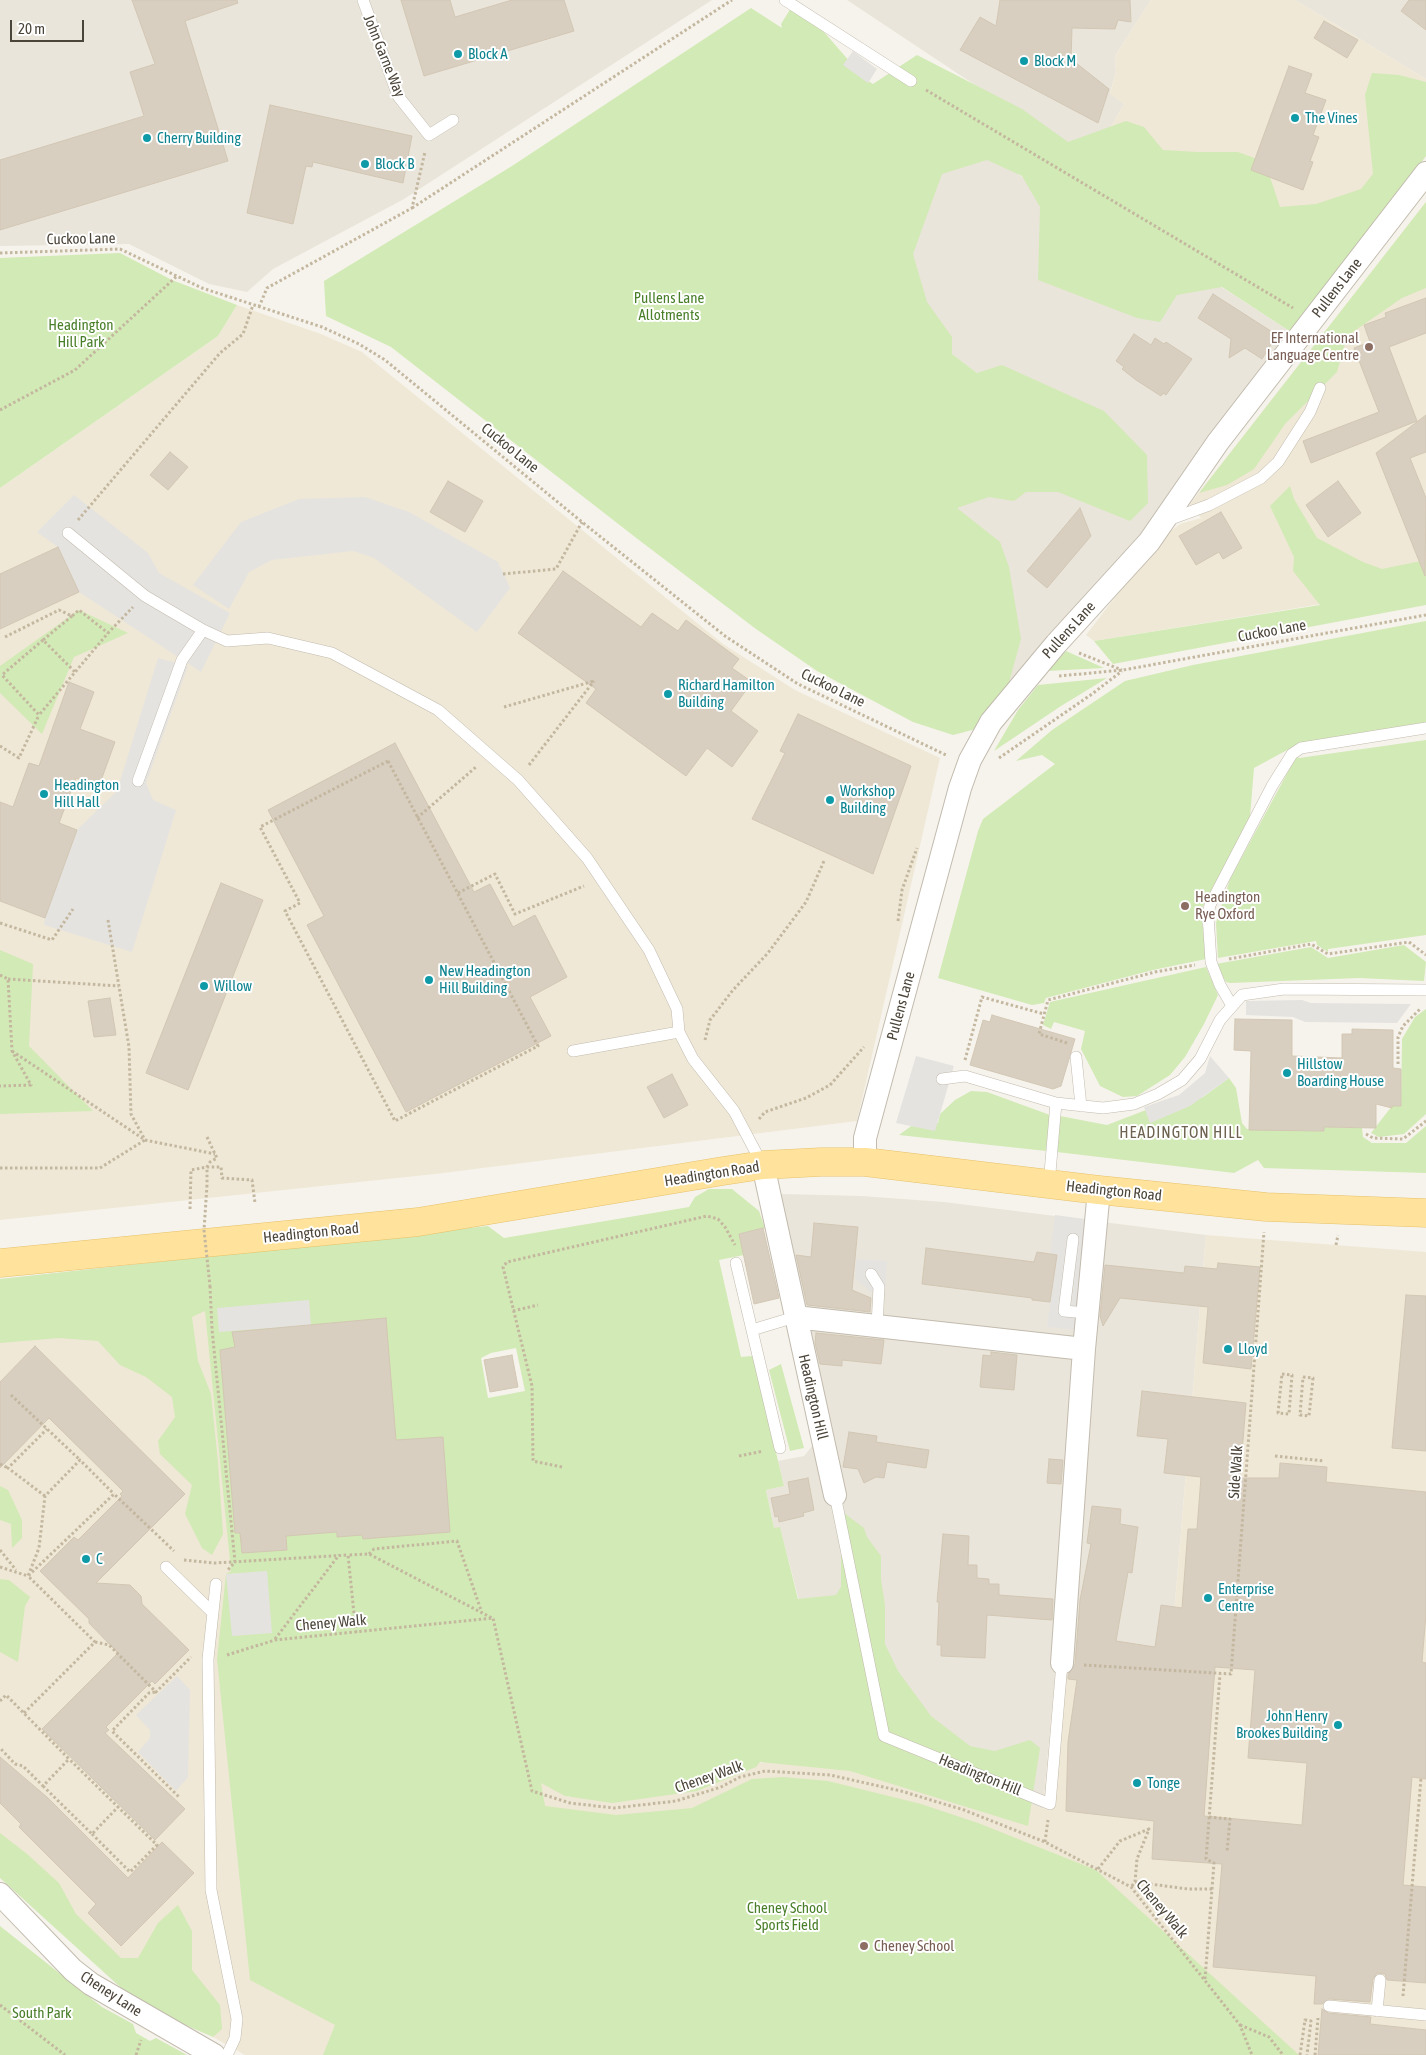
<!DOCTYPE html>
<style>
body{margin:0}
#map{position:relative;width:1426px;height:2055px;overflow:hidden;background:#f6f3ec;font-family:"Asap Condensed",sans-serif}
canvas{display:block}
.scale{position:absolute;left:10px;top:20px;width:74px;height:22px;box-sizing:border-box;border:2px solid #4b4439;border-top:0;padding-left:6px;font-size:15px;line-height:18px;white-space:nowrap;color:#4b4439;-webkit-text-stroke:4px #fff;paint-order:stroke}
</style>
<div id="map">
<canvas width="1426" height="2055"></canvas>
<div class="scale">20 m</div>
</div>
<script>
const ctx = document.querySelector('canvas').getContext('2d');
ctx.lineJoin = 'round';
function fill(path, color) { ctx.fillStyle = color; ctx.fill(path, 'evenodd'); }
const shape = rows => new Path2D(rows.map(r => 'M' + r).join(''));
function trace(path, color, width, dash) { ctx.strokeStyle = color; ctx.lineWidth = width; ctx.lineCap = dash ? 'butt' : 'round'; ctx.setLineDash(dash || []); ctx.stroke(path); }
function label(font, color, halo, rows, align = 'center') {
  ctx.font = font + ' "Asap Condensed",sans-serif'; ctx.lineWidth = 4; ctx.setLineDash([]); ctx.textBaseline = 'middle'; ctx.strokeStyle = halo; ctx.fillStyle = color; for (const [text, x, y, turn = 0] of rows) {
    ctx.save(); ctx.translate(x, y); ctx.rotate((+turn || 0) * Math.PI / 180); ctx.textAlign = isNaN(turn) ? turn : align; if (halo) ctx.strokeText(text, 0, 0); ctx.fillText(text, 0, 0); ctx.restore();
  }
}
const residential = shape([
 [0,0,712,0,404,199,273,269,247,292,209,284,129,244,0,246],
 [847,0,1151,0,1115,56,1116,72,1110,93,1124,104,1091,162],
 [1295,0,1426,0,1426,79],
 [934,121,1152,259,1161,248,1291,332,1142,534,1008,686,812,585,977,373,893,310],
 [781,1194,861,1196,944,1202,1206,1235,1170,1662,1057,1653,1043,1809,1028,1804,799,1600,780,1528,774,1528,766,1490,784,1486,778,1461,804,1456,813,1445,765,1228,788,1227]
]);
const education = shape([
 [1151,0,1295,0,1426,79,1426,156,1317,300,1091,162,1124,104,1110,94,1116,72,1115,56],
 [1426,202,1426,587,1094,641,1086,635,1160,539,1180,524,1201,518,1190,504],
 [237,305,321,334,362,352,723,644,795,690,940,758,857,1121,435,1174,0,1220,0,488,218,336],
 [450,1231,568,1797,877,1742,1043,1809,1057,1653,1170,1662,1206,1235,1426,1252,1426,2055,245,2055,213,2037,0,1877,0,1279]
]);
const green = shape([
 [796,0,865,79,873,84,917,55,1022,109,1068,142,1126,121,1144,127,1163,150,1198,152,1238,152,1265,162,1280,207,1316,204,1361,189,1373,174,1365,95,1372,73,1399,75,1426,82,1426,156,1291,332,1222,287,1177,295,1160,322,1137,318,1038,280,1040,207,1022,176,987,160,942,174,913,254,927,302,952,337,952,354,977,373,1002,365,1104,411,1147,455,1148,503,1130,521,1058,492,1026,492,1014,501,989,497,957,508,1000,542,1009,567,1021,639,1008,686,976,729,953,735,913,722,817,671,756,629,635,537,391,347,326,316,324,281,512,166,751,8,782,28,781,24],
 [1426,202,1426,288,1402,298,1347,336,1337,372,1285,424,1254,469,1227,485,1199,493],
 [120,253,172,280,237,305,218,336,0,488,0,258],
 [1290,486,1294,499,1317,538,1363,562,1382,569,1426,560,1426,605,1113,664,1094,641,1320,605,1293,571,1294,557,1270,506],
 [79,610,128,633,74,657,42,734,0,693,0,666],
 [1426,621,1426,723,1289,749,1254,768,1250,817,1201,910,1206,959,1153,970,1046,998,1044,1003,1032,1005,938,978,978,831,983,819,1055,764,1042,755,1016,761,1052,730,1125,681,1193,665],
 [1066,651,1104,668,1047,671],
 [1107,678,1061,706,994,751,1018,710,1038,685],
 [1426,740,1426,935,1328,949,1328,952,1317,945,1316,941,1218,958,1216,923,1230,879,1296,757,1299,758],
 [1404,945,1426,962,1424,981,1359,978,1230,983,1226,982,1216,964,1311,947,1328,958],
 [0,950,33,964,29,1046,93,1111,0,1114],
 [1206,967,1218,995,1204,1024,1185,1057,1170,1075,1137,1096,1123,1097,1100,1086,1081,1049,1085,1031,1054,1022,1051,1029,1043,1025,1050,1002],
 [1426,1009,1426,1114,1404,1134,1379,1137,1371,1133,1392,1106,1401,1106,1402,1039,1415,1017],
 [1229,1078,1236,1088,1242,1123,1247,1129,1323,1131,1324,1127,1362,1128,1363,1137,1372,1143,1406,1143,1426,1126,1426,1173,1264,1168,1258,1160,1234,1173,1057,1152,1060,1116,1107,1125,1146,1110,1150,1122,1203,1097],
 [971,1091,987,1092,1050,1115,1046,1151,899,1135,914,1124,938,1123,940,1114,955,1100],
 [709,1189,732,1189,759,1211,765,1228,739,1234,744,1255,719,1260,741,1357,752,1356,754,1360,784,1486,766,1490,774,1528,780,1527,798,1599,836,1595,841,1587,841,1551,833,1511,840,1510,864,1528,867,1537,881,1556,881,1579,885,1606,885,1644,898,1671,931,1716,970,1746,995,1751,1030,1740,1040,1748,1028,1826,850,1771,760,1762,756,1767,697,1791,612,1803,565,1796,541,1783,545,1806,616,1815,692,1808,752,1779,783,1777,828,1781,921,1804,978,1823,1096,1870,1299,2055,323,2055,335,2025,250,1980,217,1659,226,1574,231,1571,205,1311,192,1317,198,1361,211,1394,218,1462,223,1534,212,1555,202,1548,185,1514,192,1485,160,1454,158,1441,175,1417,172,1397,146,1377,120,1365,98,1341,59,1338,0,1343,0,1279,488,1226,504,1238,689,1207,695,1197],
 [516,1348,525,1391,488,1398,481,1358,491,1353],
 [781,1364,804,1448,790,1451,769,1370],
 [0,1486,8,1490,22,1520,22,1538,12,1548,11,1524,0,1520],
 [0,1579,9,1580,30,1597,25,1606,18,1662,0,1652],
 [0,1833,27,1854,59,1883,76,1914,121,1958,138,1958,158,1923,178,1905,192,1931,192,1970,220,2005,222,2029,213,2037,141,2006,0,1878],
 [0,1926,102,2007,133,2024,136,2033,150,2041,156,2038,187,2055,0,2055]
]);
const parking = shape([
 [853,51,877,69,868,83,843,65],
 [74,495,148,553,159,573,230,613,201,672,79,592,58,547,37,532],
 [365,497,409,512,498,562,510,588,477,632,374,558,353,551,272,560,249,572,229,609,193,585,241,522,299,499],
 [158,658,188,666,146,783,153,800,176,810,132,952,44,925,45,918,77,830,117,791],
 [1302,1000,1311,1003,1411,1004,1397,1023,1305,1022,1293,1017,1246,1015,1246,1001],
 [916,1056,954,1066,935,1131,896,1123],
 [1210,1056,1229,1078,1190,1106,1150,1123,1144,1107,1179,1095,1205,1073],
 [1055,1215,1085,1219,1077,1330,1047,1327,1057,1255,1050,1254],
 [856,1259,887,1261,885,1294,871,1292,855,1278],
 [309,1300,311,1325,219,1332,217,1308],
 [267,1571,272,1633,232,1636,226,1574],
 [177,1676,190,1690,188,1777,176,1791,138,1752,150,1738,150,1730,136,1715]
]);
const building = shape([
 [132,0,237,0,238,3,185,21,228,161,0,230,0,160,144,116,130,72,155,64,132,0],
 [401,0,450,0,455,17,512,0,564,0,574,31,424,76,401,0],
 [1000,0,1130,0,1131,22,1118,20,1115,29,1072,28,1071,59,1109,89,1098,123,960,50,980,17,996,26,1000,0],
 [1409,0,1426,0,1426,30,1401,11,1409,0],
 [1324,21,1358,40,1347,58,1314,38,1324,21],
 [1289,66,1312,74,1305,93,1326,100,1313,135,1319,137,1310,161,1313,162,1303,190,1251,170,1289,66],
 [270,105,412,136,403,183,313,162,312,167,306,166,293,224,247,213,270,105],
 [1213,294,1277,335,1262,359,1245,348,1229,358,1231,339,1198,318,1213,294],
 [1426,298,1426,333,1389,347,1417,421,1311,463,1303,441,1379,412,1354,348,1370,342,1364,325,1386,317,1385,313,1426,298],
 [1134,334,1151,345,1155,338,1164,344,1166,342,1192,359,1166,395,1163,393,1161,396,1136,380,1122,369,1124,367,1116,361,1134,334],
 [1426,415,1426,452,1410,458,1426,498,1425,576,1376,453,1426,415],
 [170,452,188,467,168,490,150,475,170,452],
 [448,481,483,501,465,532,430,512,448,481],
 [1338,481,1361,513,1328,537,1306,505,1338,481],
 [1080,508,1091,536,1047,588,1027,571,1080,508],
 [1221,512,1242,548,1223,559,1219,552,1196,565,1179,536,1221,512],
 [58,547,79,592,0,629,0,574,58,547],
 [563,571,641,627,652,613,678,631,686,620,739,659,732,668,752,682,731,711,758,731,732,767,707,748,686,776,586,703,596,689,518,633,563,571],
 [69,682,94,692,80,729,115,742,99,786,76,778,59,823,77,830,45,918,0,901,0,802,13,807,29,763,39,766,69,682],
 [798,714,911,766,873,874,752,819,785,753,780,751,798,714],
 [395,743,474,892,490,884,513,927,535,915,567,977,530,997,551,1036,406,1112,307,925,324,916,268,810,395,743],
 [221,883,263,900,188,1090,146,1073,221,883],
 [110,998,116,1035,94,1037,88,1001,110,998],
 [992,1015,1075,1039,1061,1086,1053,1089,970,1065,983,1020,990,1022,992,1015],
 [1235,1019,1292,1020,1292,1056,1342,1058,1342,1034,1352,1034,1352,1029,1393,1030,1393,1068,1401,1069,1401,1106,1392,1106,1392,1108,1376,1104,1376,1128,1324,1127,1324,1131,1249,1130,1251,1051,1234,1050,1235,1019],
 [672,1074,688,1105,664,1118,647,1087,672,1074],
 [814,1223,858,1227,852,1290,871,1298,870,1312,807,1305,796,1255,811,1257,814,1223],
 [763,1228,779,1298,754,1304,739,1234,763,1228],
 [926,1248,1034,1262,1037,1252,1057,1255,1050,1302,1032,1300,1032,1298,922,1284,926,1248],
 [1218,1263,1260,1267,1251,1369,1203,1363,1208,1307,1120,1298,1103,1326,1100,1316,1105,1265,1184,1273,1185,1266,1217,1269,1218,1263],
 [1406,1295,1426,1296,1426,1451,1392,1448,1406,1295],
 [386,1318,396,1440,443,1437,450,1532,363,1539,362,1535,337,1537,337,1532,286,1536,287,1550,242,1553,240,1533,235,1533,220,1350,235,1347,232,1332,386,1318],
 [816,1333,884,1340,881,1364,842,1360,842,1366,820,1364,815,1343,816,1333],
 [35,1346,185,1494,96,1583,130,1585,141,1596,142,1604,189,1650,155,1684,152,1681,106,1727,109,1730,105,1733,185,1809,155,1840,42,1729,118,1653,89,1623,89,1619,40,1571,74,1537,78,1540,122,1496,120,1494,123,1491,49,1418,0,1468,0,1382,35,1346],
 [991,1352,1017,1355,1014,1390,980,1387,983,1355,991,1356,991,1352],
 [512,1355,518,1387,490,1392,484,1360,512,1355],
 [1142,1391,1246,1403,1240,1478,1279,1478,1280,1463,1327,1467,1326,1482,1426,1492,1426,1614,1422,1662,1426,1663,1426,1779,1412,1777,1403,1885,1426,1887,1426,1983,1387,1980,1385,1974,1377,1973,1373,1979,1370,2002,1329,1999,1322,2004,1314,2004,1316,1976,1213,1967,1222,1864,1152,1859,1154,1821,1066,1811,1068,1742,1077,1680,1068,1679,1068,1675,1075,1664,1080,1600,1091,1544,1087,1543,1092,1506,1121,1509,1120,1524,1138,1527,1132,1573,1128,1572,1116,1641,1155,1647,1161,1605,1182,1608,1188,1529,1197,1529,1201,1477,1164,1473,1168,1439,1137,1436,1142,1391],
 [1215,1667,1255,1670,1248,1758,1307,1763,1302,1825,1204,1816,1215,1667],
 [849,1432,877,1436,876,1442,929,1450,926,1468,887,1462,884,1478,876,1477,864,1483,858,1469,843,1467,849,1432],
 [1049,1459,1063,1460,1061,1484,1047,1483,1049,1459],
 [808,1478,814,1510,803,1513,804,1516,779,1522,778,1516,775,1517,771,1498,790,1494,788,1482,808,1478],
 [943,1534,969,1536,968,1565,977,1565,977,1578,989,1579,989,1584,999,1584,999,1595,1053,1599,1052,1620,987,1615,985,1658,941,1656,941,1645,937,1645,939,1602,937,1602,943,1534],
 [0,1757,48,1798,128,1878,162,1842,194,1873,121,1946,88,1913,96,1904,19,1827,21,1824,0,1803,0,1757],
 [1322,2009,1328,2013,1371,2017,1370,2024,1426,2030,1426,2055,1318,2055,1322,2009]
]);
const path = shape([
 [926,90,1293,308],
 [412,208,732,0],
 [0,253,120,249,202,288,322,327,359,344,385,360,582,522,725,636,798,684,948,756],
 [259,307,267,288,412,208,425,152],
 [0,410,75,370,177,276],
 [78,520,220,353,243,334,253,305],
 [503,574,556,569,582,522],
 [72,616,43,640,75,672],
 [5,637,59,610,72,616,79,610,108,633],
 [43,640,2,675,39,715,108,633,133,607],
 [1079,653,1122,670],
 [1059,676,1123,670,1426,615],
 [504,707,594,681],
 [0,746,19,758,39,715],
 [999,758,1092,694,1122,671],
 [388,761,538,1046,395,1121,285,911,300,903,260,827,388,761],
 [529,765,594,681],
 [417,818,476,767],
 [458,893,495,874,515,914,584,886],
 [108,920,129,1047,131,1114,145,1140],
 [898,921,902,890,917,848],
 [0,923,52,940,73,909],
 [1229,959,1311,944,1328,954,1409,942,1426,955],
 [0,975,8,979,12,1051,31,1085,0,1086],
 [8,979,119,986],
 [705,1040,710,1020,733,990,768,953,806,902,824,861],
 [1067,1043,1039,1034,1048,1000,1155,972,1195,965],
 [12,1051,145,1140,215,1154],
 [965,1060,982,997,1044,1014],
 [1398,1064,1398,1037,1403,1026,1421,1008],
 [759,1119,765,1112,806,1098,830,1085,864,1047],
 [1366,1134,1373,1138,1403,1139,1426,1121],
 [207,1137,217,1158,210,1162,207,1167,207,1185],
 [0,1168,100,1168,145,1140],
 [190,1209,191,1170,207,1167,221,1167,222,1178,252,1180,255,1203],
 [1336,1245,1338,1235],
 [210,1286,212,1329,235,1562,227,1571],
 [513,1311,538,1305],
 [1282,1374,1292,1375,1289,1414,1278,1413,1282,1374],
 [1303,1377,1313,1378,1309,1416,1300,1415,1303,1377],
 [11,1395,80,1460],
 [739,1456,763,1451],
 [1275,1456,1324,1461],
 [0,1464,8,1468],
 [562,1467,533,1461,532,1386,503,1267,507,1262,707,1216,718,1219,725,1227,735,1245],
 [45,1496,8,1468,47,1429],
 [0,1550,16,1570],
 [369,1554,374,1549,457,1541,482,1613],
 [184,1560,215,1563,348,1555],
 [0,1567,28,1576,39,1548,45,1496,80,1460,114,1494],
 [356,1633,348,1555,369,1554,492,1618],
 [275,1639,339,1555],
 [95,1642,109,1645,156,1692,191,1657],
 [227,1655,275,1640,493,1618,532,1791,570,1803,614,1808,676,1801,721,1787,740,1777,765,1771,830,1775,901,1791,964,1810,1045,1842,1131,1887,1240,2025,1252,2055],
 [1084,1665,1231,1674,1264,1232],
 [155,1692,149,1693,112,1731,179,1797],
 [0,1701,6,1695,69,1759,43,1786,23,1766,15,1764,0,1748],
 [24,1713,95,1642,28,1576,114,1494,174,1551],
 [43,1786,92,1834,118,1807,69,1759],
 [1209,1817,1230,1819,1227,1852],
 [92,1834,130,1872,157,1845,118,1807],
 [1045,1842,1048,1820],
 [1098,1869,1120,1841,1149,1829,1137,1859,1135,1882,1131,1887],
 [1135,1882,1188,1889,1213,1889],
 [1205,1979,1214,1863,1206,1859,1220,1674],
 [1403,1996,1421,1778],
 [0,2005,65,2055],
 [1240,2025,1269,2037,1283,2055],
 [136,2055,141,2040],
 [1300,2055,1305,2020,1311,2021,1307,2055],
 [1315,2055,1318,2018]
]);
const service = shape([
 [363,0,398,96,429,135,453,120],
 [785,0,911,81],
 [1168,520,1209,505,1261,478,1278,462,1310,412,1320,388],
 [68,533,145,596,203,630],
 [138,781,182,660,203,630,227,641,268,638,332,653,438,710,518,780,587,858,649,950,677,1009,679,1032,693,1059,734,1111,762,1164],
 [1231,1004,1220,985,1211,962,1208,915,1210,905,1272,786,1292,754,1301,748,1426,728],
 [573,1051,679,1032],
 [1076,1057,1081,1106],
 [942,1079,965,1076,1056,1103,1103,1108,1134,1104,1158,1094,1182,1080,1200,1059,1220,1020,1242,995,1284,989,1426,990],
 [1049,1184,1056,1103],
 [1073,1239,1064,1311,1087,1313],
 [736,1263,780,1448],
 [871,1274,879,1287,877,1326],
 [752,1330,795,1317],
 [835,1495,884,1736,1050,1804,1062,1663],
 [166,1567,213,1613],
 [216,1584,208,1659,211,1890,237,2019,235,2038,227,2055],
 [1329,2006,1426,2015],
 [1377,2011,1380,1980]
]);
const minor = shape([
 [865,1162,865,1138,960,788,970,760,991,722,1056,644,1149,542,1218,442,1426,173],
 [763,1165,835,1495],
 [795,1317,1084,1349],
 [1062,1663,1084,1349,1099,1190],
 [0,1894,73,1970,91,1984,214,2055]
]);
const primary = shape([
 [0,1263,418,1222,723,1171,763,1165,821,1162,865,1162,1099,1190,1266,1207,1426,1213]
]);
const pathBridge = shape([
 [207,1185,204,1230,210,1286]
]);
const markers = [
 [458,54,5,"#0f9aa8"],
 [1024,61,5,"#0f9aa8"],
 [1295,118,5,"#0f9aa8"],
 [147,138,5,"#0f9aa8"],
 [365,164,5,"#0f9aa8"],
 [1369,347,5,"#8d6e63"],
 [668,694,5,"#0f9aa8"],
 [44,794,5,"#0f9aa8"],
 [830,800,5,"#0f9aa8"],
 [1185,906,5,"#8d6e63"],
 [429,980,5,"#0f9aa8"],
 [204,986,5,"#0f9aa8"],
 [1287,1073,5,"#0f9aa8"],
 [1228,1349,5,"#0f9aa8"],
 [86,1559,5,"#0f9aa8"],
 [1208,1598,5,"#0f9aa8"],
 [1338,1725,5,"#0f9aa8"],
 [1137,1783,5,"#0f9aa8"],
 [864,1946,5,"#8d6e63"]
];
const cultureNames = [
 ["Block A",468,54],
 ["Block M",1034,61],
 ["The Vines",1305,118],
 ["Cherry Building",157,138],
 ["Block B",375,164],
 ["Richard Hamilton",678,685],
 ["Building",678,702],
 ["Headington",54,785],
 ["Hill Hall",54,802],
 ["Workshop",840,791],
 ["Building",840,808],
 ["New Headington",439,971],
 ["Hill Building",439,988],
 ["Willow",214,986],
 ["Hillstow",1297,1064],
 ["Boarding House",1297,1081],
 ["Lloyd",1238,1349],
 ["C",96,1559],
 ["Enterprise",1218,1589],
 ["Centre",1218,1606],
 ["John Henry",1328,1716,"right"],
 ["Brookes Building",1328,1733,"right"],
 ["Tonge",1147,1783]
];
const streetNames = [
 ["John Garne Way",384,56,68],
 ["Cuckoo Lane",81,239,-1],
 ["Pullens Lane",1337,288,-52],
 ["Cuckoo Lane",510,448,39],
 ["Pullens Lane",1069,630,-48],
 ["Cuckoo Lane",1272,631,-10],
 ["Cuckoo Lane",833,688,26],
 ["Pullens Lane",901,1006,-75],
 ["Headington Road",712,1174,-9],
 ["Headington Road",1114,1191,6],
 ["Headington Road",311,1233,-6],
 ["Headington Hill",813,1397,77],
 ["Side Walk",1236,1472,-86],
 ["Cheney Walk",331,1623,-5],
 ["Headington Hill",980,1775,22],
 ["Cheney Walk",709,1777,-19],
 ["Cheney Walk",1162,1909,50],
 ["Cheney Lane",111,1994,33]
];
const parkNames = [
 ["Pullens Lane",669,298],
 ["Allotments",669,315],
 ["Headington",81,325],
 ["Hill Park",81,342],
 ["Cheney School",787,1908],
 ["Sports Field",787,1925],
 ["South Park",42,2013]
];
const educationNames = [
 ["EF International",1359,338,"right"],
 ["Language Centre",1359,355,"right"],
 ["Headington",1195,897],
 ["Rye Oxford",1195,914],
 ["Cheney School",874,1946]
];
const neighbourhoodNames = [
 ["HEADINGTON HILL",1181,1133]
];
fill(residential, '#eae5da');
fill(education, '#efe8d6');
fill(green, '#d2eab5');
fill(parking, '#e5e3e0');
fill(building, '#d8cfc1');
trace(building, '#d3c7b4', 1);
trace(service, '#c2bbae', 12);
trace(minor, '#c2bbae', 24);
trace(primary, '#e6c16a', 29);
trace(path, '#c4b79f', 3, [2.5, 2.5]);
trace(service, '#fff', 11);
trace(minor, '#fff', 22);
trace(primary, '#ffe39c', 28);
trace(pathBridge, '#c4b79f', 3, [2.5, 2.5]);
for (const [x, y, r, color] of markers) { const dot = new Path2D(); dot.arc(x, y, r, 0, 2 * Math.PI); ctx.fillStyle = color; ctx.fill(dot); trace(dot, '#fff', 2); }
label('15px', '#0d838f', '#fff', cultureNames, 'left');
label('15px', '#4b4439', '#fff', streetNames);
label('15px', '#4a7f2a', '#fff', parkNames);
label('15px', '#785e54', '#fff', educationNames, 'left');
ctx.letterSpacing = '1px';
label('16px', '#6e6250', '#fff', neighbourhoodNames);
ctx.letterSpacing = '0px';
</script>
